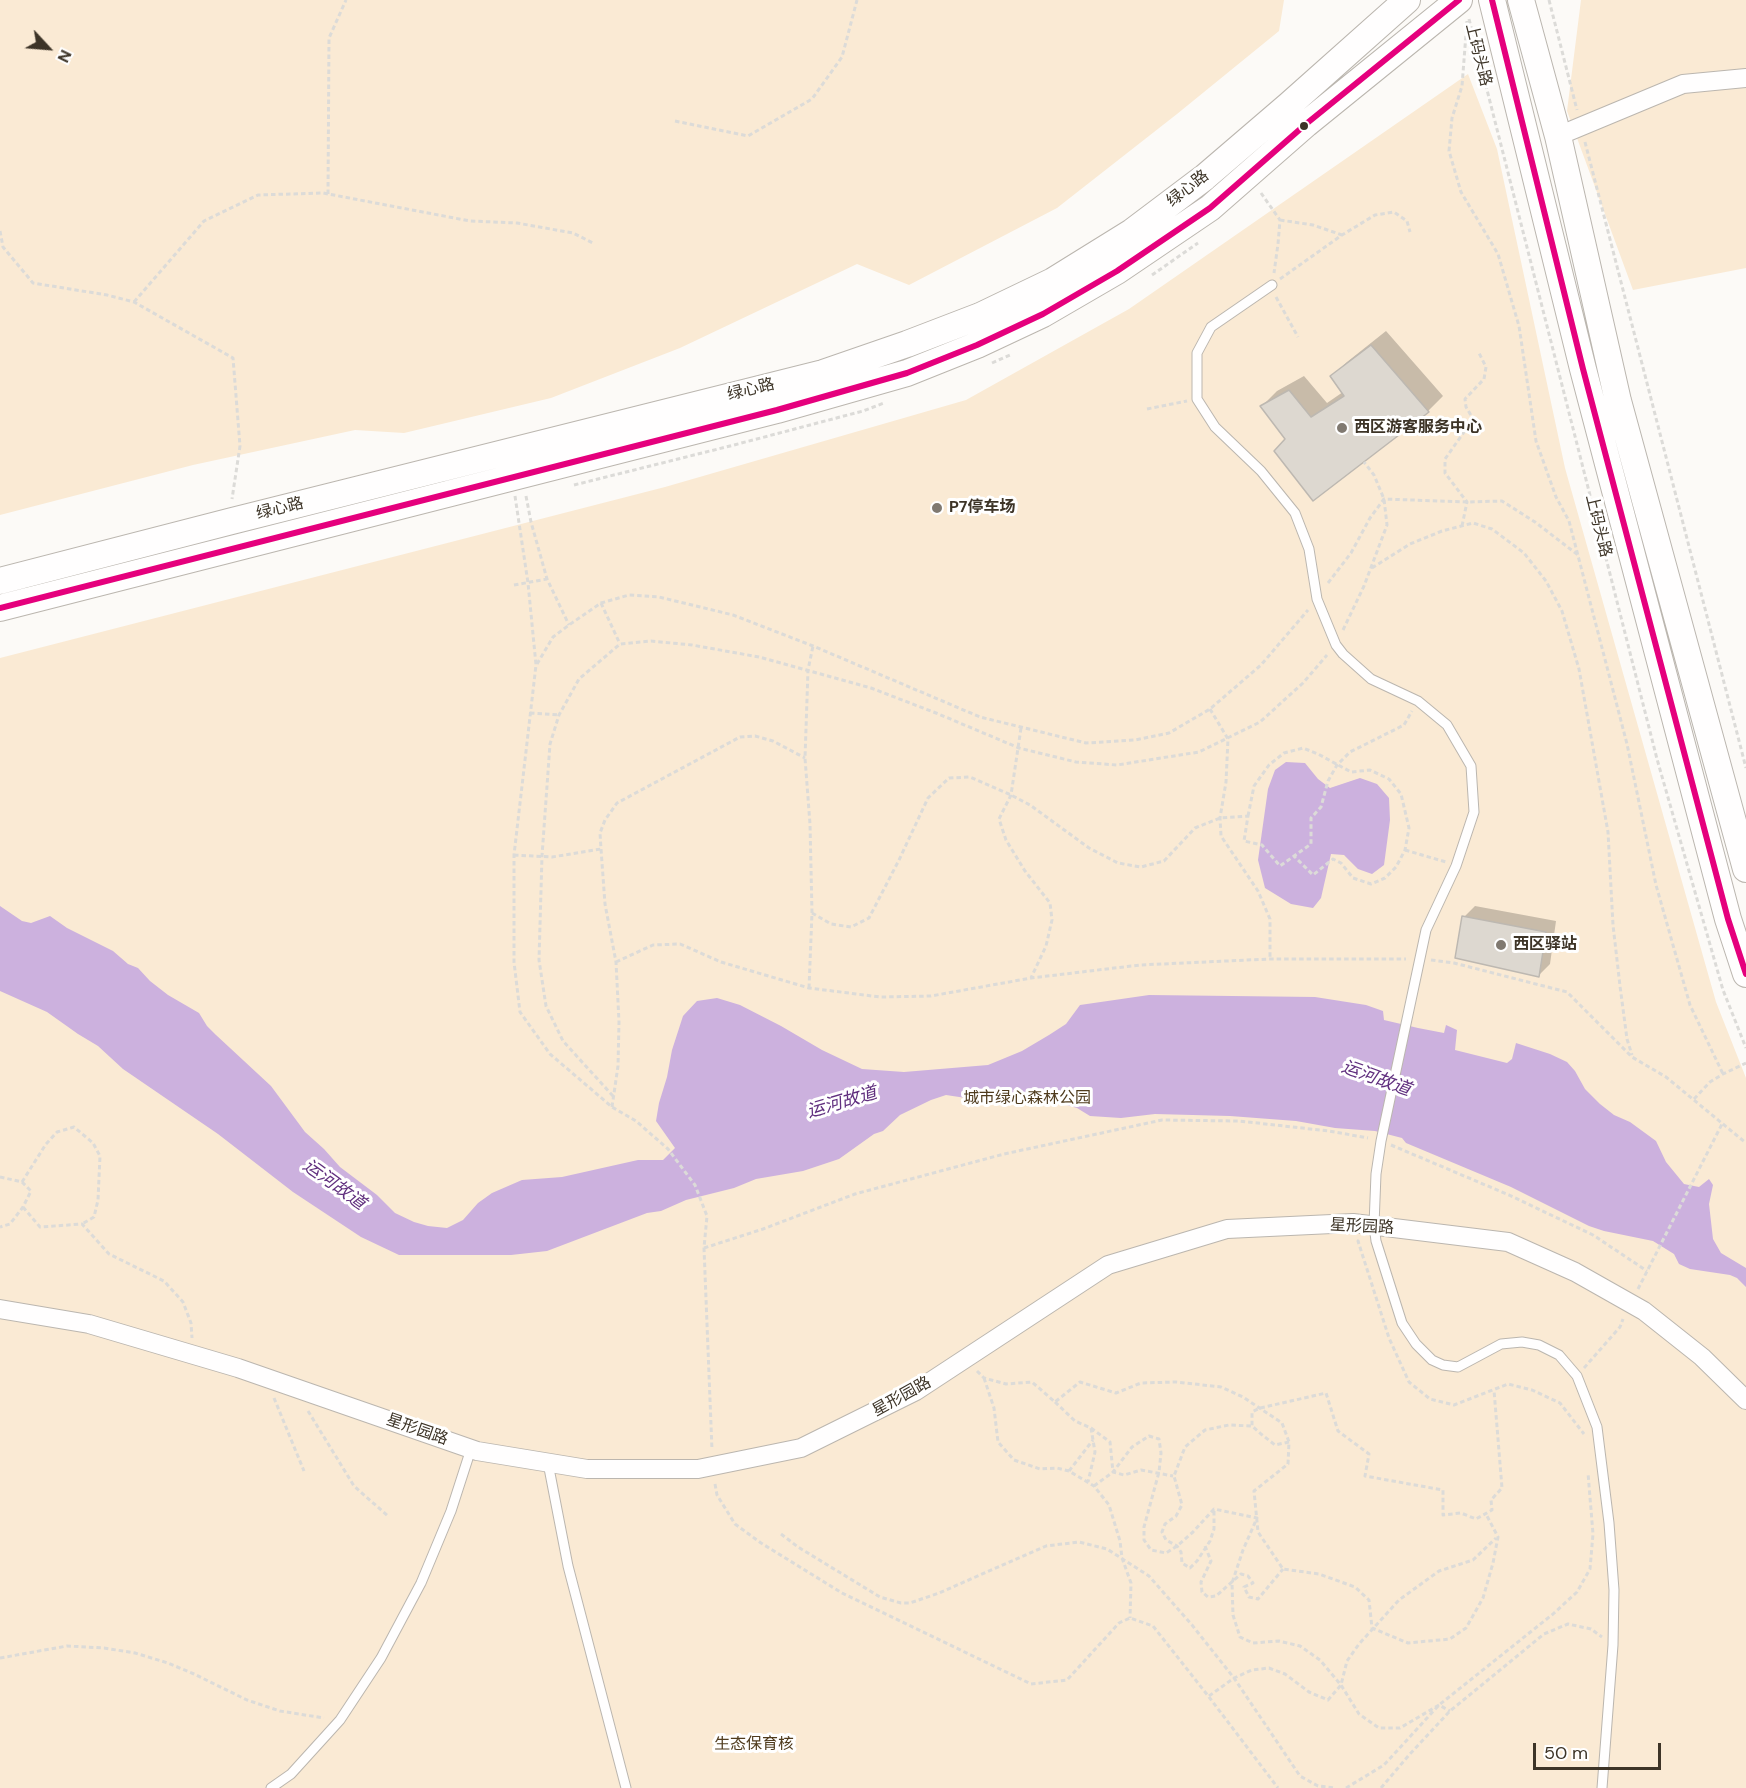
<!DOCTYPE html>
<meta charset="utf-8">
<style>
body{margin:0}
#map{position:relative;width:1746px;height:1788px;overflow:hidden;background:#fcfaf7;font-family:"DM Sans",sans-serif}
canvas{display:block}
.north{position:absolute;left:18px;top:18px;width:60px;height:60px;-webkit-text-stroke:4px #fff;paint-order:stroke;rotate:116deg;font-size:16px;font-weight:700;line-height:24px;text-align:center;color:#3d3427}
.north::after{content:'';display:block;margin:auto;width:21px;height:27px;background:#3d3427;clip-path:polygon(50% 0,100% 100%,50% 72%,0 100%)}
.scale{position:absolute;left:1533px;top:1743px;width:128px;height:27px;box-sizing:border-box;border:3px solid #3d3427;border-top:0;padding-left:8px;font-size:18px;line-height:21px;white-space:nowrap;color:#3d3427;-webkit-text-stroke:4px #fff;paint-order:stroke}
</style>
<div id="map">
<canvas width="1746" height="1788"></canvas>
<div class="north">N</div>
<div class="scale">50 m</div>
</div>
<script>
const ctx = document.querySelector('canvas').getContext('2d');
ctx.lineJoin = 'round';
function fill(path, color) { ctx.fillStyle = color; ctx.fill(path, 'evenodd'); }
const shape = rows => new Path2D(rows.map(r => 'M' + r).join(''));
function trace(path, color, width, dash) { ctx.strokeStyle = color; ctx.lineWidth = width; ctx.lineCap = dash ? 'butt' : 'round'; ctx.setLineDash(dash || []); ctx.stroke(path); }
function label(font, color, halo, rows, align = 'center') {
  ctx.font = font + ' "DM Sans","Noto Sans SC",sans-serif'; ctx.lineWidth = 6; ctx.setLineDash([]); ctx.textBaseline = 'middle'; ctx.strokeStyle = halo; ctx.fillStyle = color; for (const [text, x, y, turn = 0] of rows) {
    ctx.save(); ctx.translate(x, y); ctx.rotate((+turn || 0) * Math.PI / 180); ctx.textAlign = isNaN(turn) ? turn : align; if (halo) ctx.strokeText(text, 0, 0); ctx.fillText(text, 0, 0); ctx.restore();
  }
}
const green = shape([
 [0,0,1284,0,1279,31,1177,114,1057,208,909,285,857,264,680,348,551,398,404,433,355,430,193,465,0,515],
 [1581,0,1746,0,1746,268,1633,290,1567,111],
 [1468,74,1497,149,1565,468,1716,1002,1746,1078,1746,1788,0,1788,0,658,665,487,966,400,1129,309]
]);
const water = shape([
 [1286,762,1305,763,1318,779,1330,788,1360,778,1377,784,1389,798,1390,820,1384,865,1372,874,1358,869,1344,855,1331,854,1321,898,1313,908,1291,904,1265,888,1258,860,1268,789,1275,770],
 [0,906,22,921,31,923,50,916,67,928,113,951,128,964,138,968,150,981,168,995,199,1013,207,1026,216,1035,271,1086,305,1132,324,1149,340,1167,377,1195,395,1213,414,1222,428,1226,447,1228,463,1220,478,1203,492,1193,522,1180,562,1177,638,1160,663,1160,675,1148,656,1121,659,1103,667,1077,672,1050,683,1016,697,1001,717,998,740,1005,781,1026,822,1050,862,1069,904,1072,988,1065,1022,1051,1049,1035,1066,1024,1080,1005,1149,995,1315,997,1366,1005,1383,1011,1384,1020,1418,1028,1444,1033,1446,1025,1457,1030,1455,1050,1507,1063,1512,1059,1516,1043,1550,1054,1567,1062,1575,1071,1585,1089,1600,1104,1614,1115,1630,1122,1656,1141,1666,1162,1684,1184,1699,1187,1709,1179,1713,1185,1709,1204,1713,1239,1721,1253,1746,1268,1746,1287,1737,1278,1730,1275,1690,1269,1679,1264,1674,1254,1653,1241,1604,1231,1589,1226,1511,1187,1406,1143,1402,1138,1375,1131,1335,1128,1296,1121,1230,1116,1155,1114,1121,1118,1090,1116,1077,1108,1056,1102,1030,1100,1019,1102,1008,1099,979,1100,946,1095,931,1100,900,1115,883,1131,874,1134,839,1159,803,1171,756,1179,734,1188,686,1200,661,1211,647,1213,547,1251,511,1255,399,1255,361,1237,293,1192,218,1134,123,1069,98,1046,78,1034,47,1012,0,991]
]);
const shadow = shape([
 [1386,331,1443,396,1428,411,1313,499,1287,439,1262,406,1277,391,1304,376,1327,403,1343,392,1332,376,1347,362],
 [1475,906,1556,921,1550,964,1539,975,1464,917]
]);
const building = shape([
 [1371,345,1429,412,1313,501,1274,451,1285,439,1260,406,1289,390,1311,417,1344,396,1330,376,1371,345],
 [1462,916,1546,932,1539,977,1455,958,1462,916]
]);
const path = shape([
 [1549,0,1577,110],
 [1469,19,1657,759,1723,990,1746,1048],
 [1467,21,1462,86,1452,118,1449,151,1461,192,1498,254,1519,326,1536,441,1556,497,1569,521,1627,744,1656,885,1690,1005,1723,1074],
 [675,121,748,136,812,99,842,57,857,0],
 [1585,142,1746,768],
 [1261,193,1280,220,1278,244,1274,273],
 [328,194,329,38,346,0],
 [1280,220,1313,225,1342,235],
 [0,231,3,247,33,283,107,295,134,302,233,358,240,446,232,499],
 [1152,275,1198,243],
 [1280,279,1342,235,1375,215,1394,212,1407,221,1410,232],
 [1276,297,1298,337],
 [134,302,204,221,258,195,323,193,470,221,517,223,573,233,593,243],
 [992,363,1010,355],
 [1147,409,1187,401],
 [574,485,734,445,863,411,884,403],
 [515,496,528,583,536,665,514,855,514,962,520,1012,550,1054,612,1107,636,1121,668,1149,695,1185,707,1216,704,1248,712,1450],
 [526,496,531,522,547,579,569,625],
 [1462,526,1467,502,1445,473,1445,459,1469,425,1472,417,1466,407,1465,399,1484,379,1486,367,1479,353],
 [1372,568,1410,544,1442,531,1473,523,1492,529,1524,553,1546,581,1562,611,1579,669,1608,832,1613,925,1620,986,1627,1039,1632,1055],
 [1328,583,1351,553,1370,518,1384,499,1467,502,1502,501,1535,522,1578,555],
 [514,585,547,579],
 [601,603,620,644],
 [1343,630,1364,586,1387,525,1384,499,1374,475,1364,462],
 [537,664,553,637,569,625,601,603,629,595,659,597,733,615,813,646,980,717,1086,743,1135,740,1169,733,1210,709,1261,665,1308,610],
 [1210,709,1228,739,1226,782,1220,818,1221,836,1258,891,1270,919,1270,959],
 [530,713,559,715],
 [1021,728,1011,795,999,819,1006,840,1025,871,1050,903,1052,920,1046,946,1031,978],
 [1248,816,1254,786,1269,765,1284,753,1303,748,1318,754,1351,772,1370,770,1389,779,1401,794,1409,828,1405,850,1396,867,1385,878,1371,884,1353,878,1341,863,1333,859,1313,875,1294,856],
 [1405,850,1446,862],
 [514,855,552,857,601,849],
 [812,913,831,924,851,927,869,918,899,860,928,798,949,778,970,777,1011,795,1030,805,1089,848,1118,863,1141,867,1164,861,1195,828,1220,818,1248,816,1244,841,1262,845,1280,866,1311,844,1311,818,1321,807,1328,781,1337,765,1350,752,1404,725,1412,711],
 [1431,960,1454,963,1567,992,1632,1057,1666,1077,1746,1143],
 [616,962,653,945,680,944,721,962,809,988,880,997,931,996,1031,978,1140,965,1270,959,1406,959],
 [809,988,812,913,810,824,805,758,808,670,813,646],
 [613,1096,563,1041,546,1006,539,960,542,856,550,744,559,715,579,679,620,644,651,641,692,645,759,657,871,688,936,713,1019,748,1076,762,1117,765,1199,752,1260,722,1303,683,1327,655],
 [1694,1099,1710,1082,1723,1074,1746,1063],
 [612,1107,618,1066,619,1022,616,962,605,904,601,849,600,833,605,820,617,803,740,737,755,736,773,741,805,758],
 [1391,1145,1509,1195,1593,1235,1647,1271],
 [0,1177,22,1182,31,1191,23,1207,10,1224,0,1227],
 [22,1182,46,1144,57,1132,74,1127,93,1143,100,1156,98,1200,94,1217,82,1224],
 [23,1207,40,1227,82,1224,109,1254,164,1281,183,1302,191,1323,192,1338],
 [1359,1240,1358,1241,1389,1338,1409,1382,1430,1399,1454,1405,1508,1384,1532,1390,1560,1403,1584,1434],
 [704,1248,763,1229,855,1194,1004,1154,1162,1120,1239,1121,1329,1131,1368,1138],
 [1638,1289,1722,1124],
 [1584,1368,1620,1327,1623,1319],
 [977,1371,984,1378,1006,1384,1032,1382,1055,1402,1080,1382,1116,1393,1141,1383,1176,1382,1221,1387,1243,1397,1282,1423,1289,1442,1288,1464,1254,1491,1258,1532,1283,1569,1319,1574,1355,1587,1369,1600,1372,1628,1408,1643,1450,1639,1466,1628,1483,1598,1493,1563,1498,1537,1486,1514],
 [984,1378,994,1408,998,1442,1014,1460,1040,1469,1057,1468,1069,1471,1094,1486,1109,1505,1120,1541,1122,1558,1131,1583,1130,1618],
 [274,1398,304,1471],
 [1055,1402,1075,1421,1091,1428,1095,1452,1088,1482],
 [308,1411,354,1486,389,1517],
 [1091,1428,1110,1442,1113,1472,1124,1475,1141,1470,1173,1476],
 [1289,1442,1275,1445,1261,1434,1252,1426,1252,1412,1260,1408,1326,1393,1338,1431,1369,1454,1365,1476,1443,1490,1443,1515,1461,1513,1476,1519,1492,1510,1491,1500,1502,1488,1494,1390],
 [1069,1471,1093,1440],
 [715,1484,717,1495,735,1524,761,1543,842,1593,1031,1684,1067,1680,1119,1623,1130,1618,1153,1626,1209,1697,1278,1788],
 [1094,1486,1113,1472,1132,1447,1149,1436,1159,1439,1161,1453,1159,1472,1144,1527,1144,1540,1151,1550,1166,1553,1177,1546,1193,1532,1214,1509,1257,1518,1243,1550,1232,1583,1233,1615,1240,1637,1253,1643,1279,1641,1300,1646,1320,1660,1341,1685,1359,1714,1379,1728,1400,1728,1439,1705,1450,1711],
 [1214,1511,1214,1529,1210,1541,1197,1561,1190,1568,1182,1563,1181,1552,1177,1546,1166,1540,1162,1532,1165,1524,1176,1516,1182,1505,1174,1476,1185,1447,1205,1430,1229,1425,1252,1426],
 [781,1534,798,1547,880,1597,901,1603,910,1603,939,1593,1046,1546,1079,1542,1107,1549,1149,1576,1192,1625,1234,1678,1300,1776,1318,1786,1336,1788],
 [1205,1546,1211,1561,1201,1582,1202,1592,1208,1597,1216,1596,1241,1574,1248,1576,1253,1583,1244,1587,1249,1597,1258,1599,1283,1569],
 [0,1658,67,1646,104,1648,135,1653,168,1663,194,1674,247,1700,280,1711,324,1718],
 [1209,1696,1234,1678,1252,1670,1269,1668,1285,1674,1309,1692,1328,1700,1341,1685,1347,1661,1359,1644,1399,1600,1439,1571,1473,1560,1496,1538],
 [1346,1788,1384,1765,1439,1705,1553,1614,1577,1592,1590,1569,1593,1534,1588,1473],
 [1381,1788,1409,1755,1450,1711,1544,1634,1568,1624,1591,1629,1602,1637]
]);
const lane = shape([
 [1272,285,1211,327,1197,353,1197,399,1215,427,1261,471,1295,513,1309,549,1317,599,1336,645,1343,654,1371,679,1418,701,1447,725,1471,766,1474,812,1456,866,1426,930,1381,1141,1376,1174,1374,1225,1376,1241,1402,1323,1416,1344,1432,1360,1443,1365,1458,1367,1501,1344,1522,1342,1539,1345,1559,1355,1577,1376,1597,1427,1609,1523,1614,1590,1613,1645,1602,1788],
 [548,1463,568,1566,626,1788],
 [271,1788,291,1774,340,1720,381,1658,421,1583,451,1511,471,1449]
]);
const street = shape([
 [1558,136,1683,84,1746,78],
 [0,1309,89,1324,238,1368,477,1451,587,1469,698,1469,801,1448,916,1391,1108,1265,1227,1229,1353,1223,1508,1242,1575,1272,1644,1311,1702,1357,1746,1400]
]);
const secondary = shape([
 [1492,0,1583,369,1728,919,1746,974],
 [1521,0,1558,136,1618,401,1746,869],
 [0,581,232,521,823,373,907,344,980,316,1053,281,1132,232,1205,177,1289,105,1407,0],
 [0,608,777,410,907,373,977,345,1043,314,1117,271,1210,208,1306,124,1459,0]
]);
const bus1 = shape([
 [1492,0,1583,369,1728,919,1746,974],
 [0,608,777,410,907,373,977,345,1043,314,1117,271,1210,208,1306,124,1459,0]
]);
const markers = [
 [1304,126,5,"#3d3427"],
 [1342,428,6,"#807970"],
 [937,508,6,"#807970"],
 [1501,945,6,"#807970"]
];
const streetNames = [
 ["上码头路",1478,55,76],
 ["绿心路",1188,189,-38],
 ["绿心路",751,390,-14],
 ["绿心路",280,509,-14],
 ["上码头路",1598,526,76],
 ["星形园路",1362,1227,3],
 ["星形园路",902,1397,-29],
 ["星形园路",417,1430,19]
];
const poiNames = [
 ["西区游客服务中心",1354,428],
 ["P7停车场",949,508],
 ["西区驿站",1513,945]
];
const parkNames = [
 ["城市绿心森林公园",1027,1099],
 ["生态保育核",754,1745]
];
const waterNames = [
 ["运河故道",1376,1079,20],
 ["运河故道",842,1103,-16],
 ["运河故道",334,1185,36]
];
fill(green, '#faead4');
fill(water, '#ccb1de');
fill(shadow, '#0003');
fill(building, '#ddd8d0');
trace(building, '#bdb8b1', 1.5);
trace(lane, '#bbb6af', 11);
trace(street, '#bbb6af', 20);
trace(secondary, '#bbb6af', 28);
trace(path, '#dcdbd8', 3, [4.5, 3]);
trace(lane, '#fffefe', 9);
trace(street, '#fffefe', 18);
trace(secondary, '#fffefe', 26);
trace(bus1, '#e5007d', 6);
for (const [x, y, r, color] of markers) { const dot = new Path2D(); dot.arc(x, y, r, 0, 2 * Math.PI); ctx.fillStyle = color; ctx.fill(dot); trace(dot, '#fff', 2); }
label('16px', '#3d3427', '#fff', streetNames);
label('bold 16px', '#3d3427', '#fff', poiNames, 'left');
label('16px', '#4f3b1d', '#fff', parkNames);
label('italic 18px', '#61307f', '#fff', waterNames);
</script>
